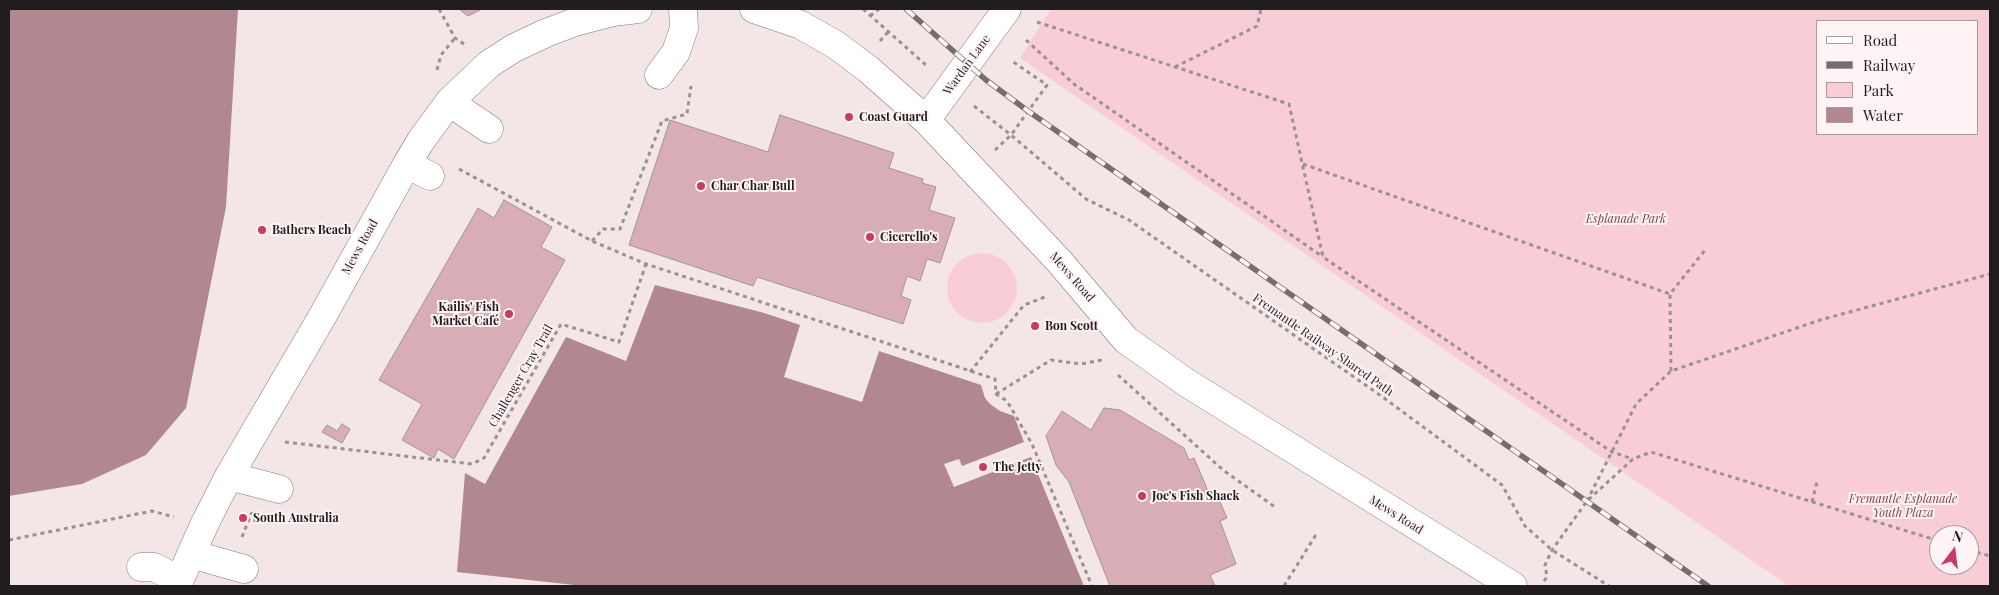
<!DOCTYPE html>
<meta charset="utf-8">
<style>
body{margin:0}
#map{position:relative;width:1999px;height:595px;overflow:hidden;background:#f4e5e7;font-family:"Playfair Display",serif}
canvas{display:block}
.frame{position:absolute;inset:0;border:10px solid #211c1d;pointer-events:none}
.legend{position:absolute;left:1816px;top:20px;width:162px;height:115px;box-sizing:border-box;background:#fff3f5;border:1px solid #a69d9f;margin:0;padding:6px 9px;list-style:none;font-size:15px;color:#211c1d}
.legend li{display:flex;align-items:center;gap:10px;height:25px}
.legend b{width:25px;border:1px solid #a69d9f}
.north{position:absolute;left:1929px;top:525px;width:50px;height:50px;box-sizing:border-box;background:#fff3f5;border:1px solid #a69d9f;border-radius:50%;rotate:15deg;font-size:14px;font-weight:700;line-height:20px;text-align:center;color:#211c1d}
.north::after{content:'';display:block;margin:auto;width:18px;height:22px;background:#c83b69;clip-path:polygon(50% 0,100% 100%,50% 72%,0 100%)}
</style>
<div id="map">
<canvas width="1999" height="595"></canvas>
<div class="frame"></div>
<ul class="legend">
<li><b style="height:6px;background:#fff"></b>Road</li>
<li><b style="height:6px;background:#766d6e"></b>Railway</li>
<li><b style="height:14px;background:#f8cdd6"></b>Park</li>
<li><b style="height:14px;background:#b18890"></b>Water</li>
</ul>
<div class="north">N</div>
</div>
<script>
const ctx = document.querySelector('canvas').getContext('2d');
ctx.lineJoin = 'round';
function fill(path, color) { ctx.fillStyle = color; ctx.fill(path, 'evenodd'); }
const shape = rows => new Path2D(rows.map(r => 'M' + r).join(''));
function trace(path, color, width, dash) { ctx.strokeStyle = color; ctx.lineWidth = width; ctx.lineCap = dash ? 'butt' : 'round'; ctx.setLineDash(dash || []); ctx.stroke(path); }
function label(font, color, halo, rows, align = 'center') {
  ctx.font = font + ' "Playfair Display",serif'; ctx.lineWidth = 4; ctx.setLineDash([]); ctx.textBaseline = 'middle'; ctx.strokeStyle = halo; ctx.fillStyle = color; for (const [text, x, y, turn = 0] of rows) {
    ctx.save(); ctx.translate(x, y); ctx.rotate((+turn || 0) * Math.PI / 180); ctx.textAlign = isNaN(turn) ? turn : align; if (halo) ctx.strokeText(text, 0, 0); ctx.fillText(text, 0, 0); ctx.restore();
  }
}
const green = shape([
 [1051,9,1990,9,1990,586,1789,586,1020,58],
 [1978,21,1978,134,1818,134,1818,21],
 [1939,535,1969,535,1969,565,1939,565],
 '947 288a35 35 0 1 1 70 0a35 35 0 1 1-70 0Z'
]);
const water = shape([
 [9,9,238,9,226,207,186,408,146,455,82,484,9,496],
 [655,285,984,369,1006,378,1100,586,583,586,457,572,465,473,485,484,566,337,626,361]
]);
const pier = shape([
 [735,303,985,366,1007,376,1022,396,1045,443,1103,586,1084,586,1031,457,954,487,944,464,959,459,962,466,1024,442,1014,416,1000,411,990,404,985,398,981,385,879,351,862,402,784,377,800,325]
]);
const building = shape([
 [459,9,482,9,468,16,459,9],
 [780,115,894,153,889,168,923,179,922,183,936,187,929,210,955,218,940,263,927,259,920,281,907,276,901,296,911,300,903,324,757,277,753,286,629,245,670,120,768,152,780,115],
 [504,200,552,227,541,247,565,260,454,459,438,449,434,458,402,440,422,404,379,380,478,208,494,218,504,200],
 [1104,408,1120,410,1184,448,1189,460,1194,458,1211,498,1217,495,1227,518,1220,521,1236,564,1210,575,1215,586,1110,586,1069,482,1056,465,1046,436,1062,411,1091,430,1104,408],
 [342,424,350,429,342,443,322,432,327,425,337,431,342,424]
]);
const path = shape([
 [439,9,455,38,464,44],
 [863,9,927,66],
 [870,16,879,9],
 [1037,22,1289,104,1323,257,1612,452,1633,459],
 [1026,40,1074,84,1323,257],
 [880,41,888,32],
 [1175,67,1257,26,1261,9],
 [437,70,441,55,455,38],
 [974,106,1011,135,1086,199,1129,220,1384,398,1502,485,1525,526,1552,550,1609,586],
 [995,150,1011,135,1047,85,1012,61],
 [1303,164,1670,294],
 [459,169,592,241,646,264,995,379,996,394,1007,401,1032,444,1092,586],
 [592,241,603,229,620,229,662,121,687,114,691,86],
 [1671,371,1670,294,1706,249],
 [970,372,1024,305,1045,297,1048,299],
 [1118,375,1223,470,1275,507],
 [996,394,1051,360,1081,364,1102,360],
 [285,442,472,464,484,458,561,324,619,342,646,264],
 [1587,501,1636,404,1671,371,1820,320,1990,274],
 [1812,502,1817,482],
 [242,537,252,512],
 [9,540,152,511,174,517],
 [1969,550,1990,556],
 [1544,581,1547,577,1545,565,1552,550,1587,501,1633,459,1651,452,1939,541],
 [1284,586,1317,533]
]);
const minor = shape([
 [754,9,801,25,836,45,868,69,926,120,1059,261,1126,340,1187,383,1513,586],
 [659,75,676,52,684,28,683,9],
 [449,102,489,129],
 [926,120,1007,9],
 [407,164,430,176],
 [229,476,279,489],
 [191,554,244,569],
 [141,567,154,567,179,580],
 [177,586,205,523,229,476,322,317,407,164,420,142,449,102,489,64,514,48,546,33,575,22,613,12,638,9]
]);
const rail = shape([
 [906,9,986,80,1028,111,1708,586]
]);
const markers = [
 [849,117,5,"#c83b69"],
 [701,186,5,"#c83b69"],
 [262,230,5,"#c83b69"],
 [870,237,5,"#c83b69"],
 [509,314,5,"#c83b69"],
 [1035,326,5,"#c83b69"],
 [983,467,5,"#c83b69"],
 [1142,496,5,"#c83b69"],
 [243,518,5,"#c83b69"]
];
const streetNames = [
 ["Wardan Lane",967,65,-54],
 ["Mews Road",360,247,-61],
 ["Mews Road",1072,277,49],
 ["Fremantle Railway Shared Path",1323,345,35],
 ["Challenger Cray Trail",521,376,-60],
 ["Mews Road",1396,515,32]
];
const poiNames = [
 ["Coast Guard",859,117],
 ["Char Char Bull",711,186],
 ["Bathers Beach",272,230],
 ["Cicerello's",880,237],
 ["Kailis' Fish",499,307,"right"],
 ["Market Café",499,321,"right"],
 ["Bon Scott",1045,326],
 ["The Jetty",993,467],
 ["Joe's Fish Shack",1152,496],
 ["South Australia",253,518]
];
const parkNames = [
 ["Esplanade Park",1626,219],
 ["Fremantle Esplanade",1903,499],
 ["Youth Plaza",1903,513]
];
fill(green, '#f8cdd6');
fill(water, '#b18890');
fill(pier, '#f4e5e7');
fill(building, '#d9adb6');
trace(building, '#a29496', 1);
trace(minor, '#847779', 29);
trace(path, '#9b9092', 3, [4, 4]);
trace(minor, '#fff', 28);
trace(rail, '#766d6e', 5.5);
trace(rail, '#fff3f5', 4, [11]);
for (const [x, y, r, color] of markers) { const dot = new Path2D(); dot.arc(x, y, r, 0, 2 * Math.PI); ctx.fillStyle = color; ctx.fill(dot); trace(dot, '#fff3f5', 2); }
label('12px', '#211c1d', '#fff3f5', streetNames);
label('bold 12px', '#211c1d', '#fff3f5', poiNames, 'left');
label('italic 12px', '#7e4352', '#fff3f5', parkNames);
</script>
